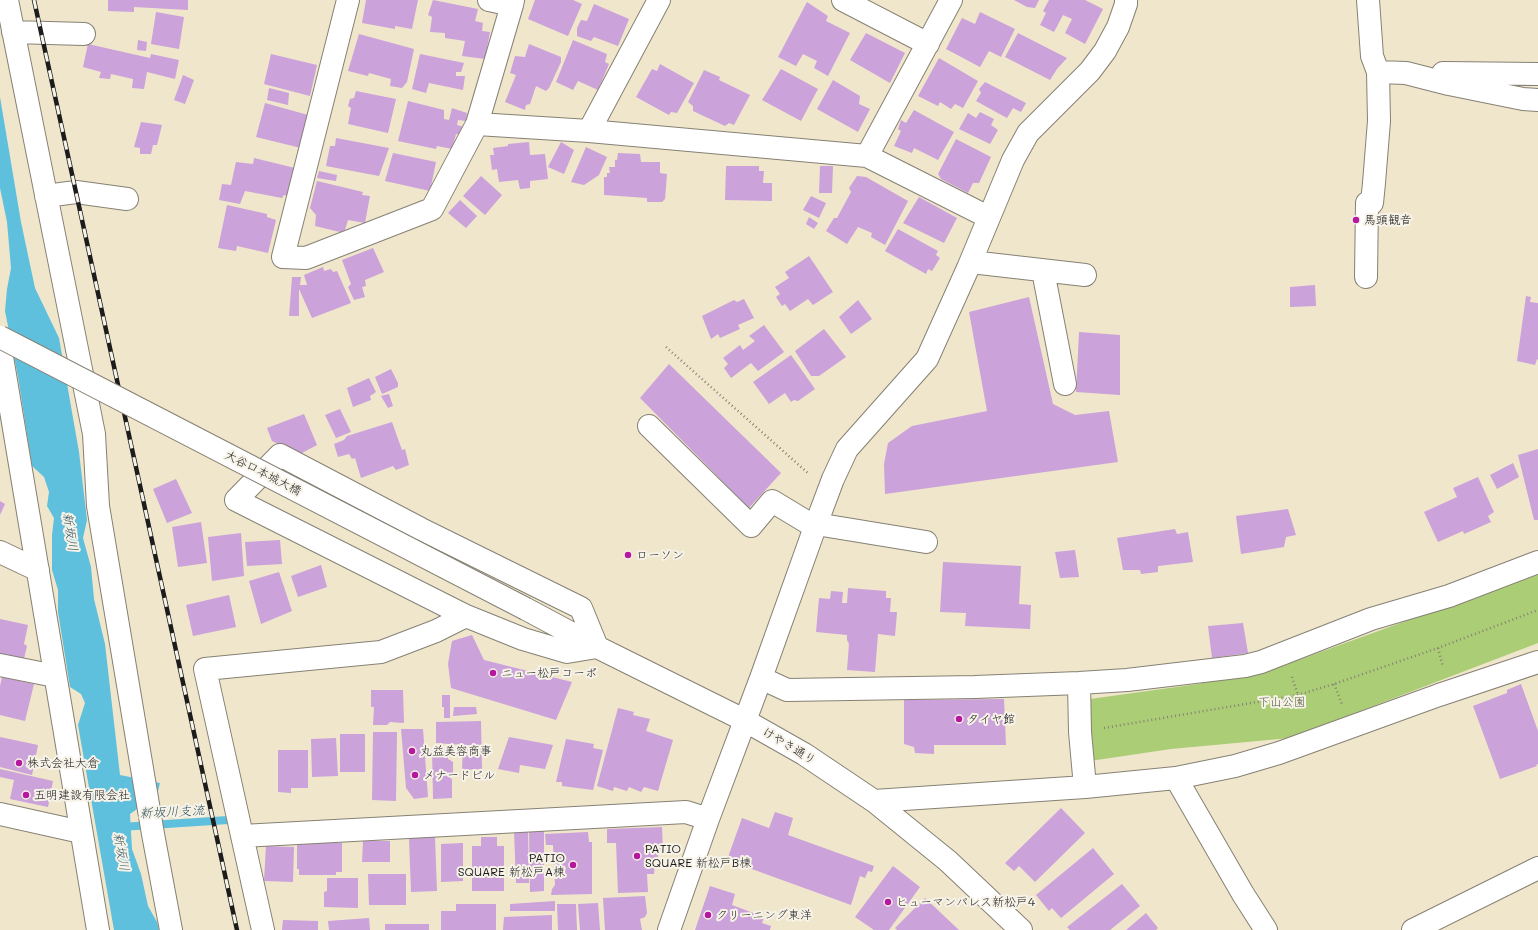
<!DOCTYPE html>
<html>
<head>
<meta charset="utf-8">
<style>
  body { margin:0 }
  canvas { display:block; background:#efe6cc }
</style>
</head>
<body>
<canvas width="1538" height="930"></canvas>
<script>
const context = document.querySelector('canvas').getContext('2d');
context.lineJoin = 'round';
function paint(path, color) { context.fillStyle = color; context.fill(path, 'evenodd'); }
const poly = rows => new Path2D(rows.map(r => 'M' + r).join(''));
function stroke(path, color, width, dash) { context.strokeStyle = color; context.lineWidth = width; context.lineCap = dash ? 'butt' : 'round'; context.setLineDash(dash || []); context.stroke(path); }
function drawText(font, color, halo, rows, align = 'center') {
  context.font = font + ' Mali,"Klee One",sans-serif'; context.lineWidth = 4; context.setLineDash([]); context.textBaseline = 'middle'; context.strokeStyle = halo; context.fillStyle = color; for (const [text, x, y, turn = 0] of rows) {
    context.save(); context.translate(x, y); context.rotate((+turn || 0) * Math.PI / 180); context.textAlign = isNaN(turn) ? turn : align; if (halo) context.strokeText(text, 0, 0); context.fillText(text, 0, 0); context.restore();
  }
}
paint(poly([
  [1538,573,1538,643,1290,738,1171,749,1090,761,1090,699,1198,684,1282,666]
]), '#abcd76');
paint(poly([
  [0,97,21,222,35,288,59,338,79,452,87,520,83,538,91,567,94,599,105,644,120,775,160,783,157,795,130,814,132,849,141,874,148,906,157,922,159,930,114,930,78,725,85,703,81,694,70,687,58,612,58,590,52,570,52,535,54,518,47,506,49,492,44,477,32,466,18,377,5,311,7,289,11,268,7,222,0,188]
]), '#5fc0dd');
stroke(poly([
  [121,827,228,820]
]), '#5fc0dd', 8);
paint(poly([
  [108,0,188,0,188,10,134,7,134,12,108,11],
  [366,0,418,0,412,29,395,26,395,29,362,23],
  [433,0,478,9,475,21,483,23,482,31,490,32,485,59,462,56,465,41,445,38,445,33,430,32,432,17,428,15],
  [535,0,573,0,582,4,568,36,528,19],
  [1014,0,1039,0,1035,8,1027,7],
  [1049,0,1085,0,1103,9,1085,44,1065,33,1072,19,1063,15,1054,32,1040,25,1046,13,1043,11],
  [807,2,828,16,826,21,850,33,828,76,814,68,817,61,803,54,796,66,778,57],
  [594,4,629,19,618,46,594,37,591,41,577,36,577,28,581,20,587,21],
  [156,12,184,17,179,49,151,44],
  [980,12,1015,29,1001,57,989,51,980,67,946,49,962,18,975,24],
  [866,33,905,53,890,83,850,60],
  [1018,33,1067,58,1057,69,1050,80,1005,57],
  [359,34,414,49,407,82,402,88,390,86,391,79,369,73,368,76,348,71],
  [138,40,147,42,146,51,137,50],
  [573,40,607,54,605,62,609,64,598,90,578,81,573,90,556,82],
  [88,44,150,58,151,54,179,60,175,79,147,72,144,89,132,88,133,79,111,74,110,79,99,78,101,72,83,67],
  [529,44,561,57,561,62,549,88,546,91,536,86,530,104,526,105,525,110,505,102,516,75,510,73,515,56,525,57],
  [271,54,317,65,310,96,264,84],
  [420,54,464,63,461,72,456,72,456,76,465,76,463,90,429,83,426,93,412,89],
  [939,58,978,81,963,108,955,104,951,109,940,102,938,106,918,96],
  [660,64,694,83,677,113,671,112,669,115,636,97,652,69,657,71],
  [781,69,818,89,801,121,762,100],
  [704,70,720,77,719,80,750,95,734,125,729,123,725,126,693,111,693,106,688,102],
  [183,75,194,80,185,104,174,100],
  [833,80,860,96,859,104,870,109,858,132,817,109],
  [985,82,1026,103,1021,112,1013,108,1007,118,976,101,981,93,979,89],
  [269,88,289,93,288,105,267,100],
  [356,91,396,99,388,133,348,124,351,108,348,106,350,99,354,98],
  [408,101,444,110,444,119,449,120,452,108,467,113,466,121,458,120,457,125,464,127,462,135,456,134,452,149,437,146,436,149,398,141],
  [265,103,308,115,303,132,305,133,301,148,256,137],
  [914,110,954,132,938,160,914,148,912,153,894,146,901,131,898,129,901,120,906,123],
  [980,112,994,119,991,125,998,130,990,144,959,129,968,113,976,118],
  [141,122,162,125,157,145,153,145,151,154,140,154,140,148,134,147],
  [336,138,389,148,379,176,326,166,330,146,335,146],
  [956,139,991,157,979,183,973,183,968,193,941,179,938,174],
  [529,142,530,155,545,154,548,179,530,181,530,188,520,189,518,180,499,182,497,169,492,170,490,155,494,155,493,148,508,146,508,144],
  [561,142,574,150,564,174,548,167],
  [586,147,607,157,599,175,584,185,571,182],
  [393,153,436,162,430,191,385,181],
  [618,153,640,154,641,162,660,162,660,173,667,174,665,199,662,202,647,202,647,198,604,195,604,177,607,177,607,173,610,173,609,167,615,167,615,160,617,160],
  [254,158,295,168,288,196,284,195,282,198,245,191,240,204,219,200,222,184,231,185,236,162,253,164],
  [726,166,759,166,759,171,764,171,763,183,772,183,772,201,725,200],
  [820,166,833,166,832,193,819,193],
  [319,171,337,175,336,181,317,178],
  [481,176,502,195,485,215,463,196],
  [857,176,866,177,908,201,885,245,871,237,872,233,858,227,847,244,826,231,834,218,837,218,851,192,849,188],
  [317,181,363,192,362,195,370,196,365,223,348,220,344,233,315,226,316,215,310,208],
  [811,196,826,203,819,218,803,210],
  [919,197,957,218,944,243,903,223],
  [460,200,477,216,466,228,448,213],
  [227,205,267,214,267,217,276,220,268,253,237,246,236,251,218,248],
  [809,217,818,223,814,229,806,224],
  [898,229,938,251,936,255,940,258,932,271,928,269,926,274,885,251],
  [373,248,384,272,365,280,366,286,362,287,365,297,354,300,348,287,351,284,342,260],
  [809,256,833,292,813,305,808,299,790,311,785,304,782,306,776,297,780,294,775,287,789,278,785,272],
  [323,267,324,271,331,269,333,272,337,271,351,303,312,318,299,289,299,316,289,316,292,277,301,277,300,285,307,285,304,275],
  [1315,285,1316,306,1290,307,1290,287],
  [1526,296,1531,297,1530,302,1538,303,1538,360,1537,359,1535,365,1517,361],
  [1029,297,1053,404,1075,415,1109,411,1118,462,885,494,884,464,888,443,912,426,987,411,969,312],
  [744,299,754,318,738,325,740,329,720,338,718,334,711,339,702,316,734,300,737,302],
  [858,300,872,319,851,334,839,317],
  [764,325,784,352,758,371,751,363,731,378,724,368,728,364,723,358,740,345,743,350,755,341,749,336],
  [824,329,846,357,819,376,811,376,795,351],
  [1079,332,1120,335,1120,395,1076,392],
  [791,355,815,389,798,401,794,400,791,402,785,393,769,404,753,382],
  [669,364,781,473,749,508,640,398],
  [391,369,398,383,398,387,382,394,375,377],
  [369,378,376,392,370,396,371,400,353,407,347,388],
  [389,394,393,406,388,408,381,396],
  [340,409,351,432,336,438,325,415],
  [304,414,317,445,300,454,272,441,267,428],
  [392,422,402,450,405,449,409,465,396,470,393,466,361,478,355,458,352,459,349,454,338,457,334,444,344,440,347,436],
  [1538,449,1538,520,1534,520,1518,455],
  [1513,463,1519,477,1497,489,1490,475],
  [1478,477,1494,512,1488,516,1491,522,1464,534,1463,531,1438,542,1424,512,1457,497,1453,488],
  [176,479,192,513,167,523,153,489],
  [0,501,5,504,0,515],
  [1288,509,1296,535,1286,537,1284,547,1241,554,1236,516],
  [201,522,207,563,178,567,172,527],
  [1175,529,1177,534,1188,532,1193,562,1158,566,1158,572,1141,574,1140,570,1123,570,1117,538],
  [241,533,244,576,212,581,208,537],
  [280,540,282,564,247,566,245,542],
  [1075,550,1079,577,1060,578,1055,552],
  [943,562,1021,566,1019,604,1031,605,1030,629,965,626,966,613,940,612],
  [321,565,327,587,298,597,291,576],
  [279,572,292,611,261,624,249,581],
  [848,588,886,591,886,598,891,598,890,612,897,612,895,636,878,634,875,672,847,670,849,644,847,640,847,635,816,632,819,598,830,599,831,591,843,592,842,603,847,603],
  [229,595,236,627,193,636,186,605],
  [0,619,28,625,24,644,27,646,24,659,0,654],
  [1243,623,1248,653,1212,658,1208,626],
  [472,635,484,660,572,682,556,720,451,688,448,664,452,641],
  [2,677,34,684,25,721,0,715,0,686],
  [1521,684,1538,731,1538,764,1536,765,1537,766,1500,779,1473,706,1507,693,1507,690],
  [371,690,403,690,404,723,390,722,387,725,373,725,374,707,371,707],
  [442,695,450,695,450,718,444,718,444,707,442,707],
  [1004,699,1006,745,934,745,934,754,915,753,914,747,904,744,904,700],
  [454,707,476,707,477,714,453,716],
  [618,708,634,712,633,715,650,719,646,731,673,740,658,791,644,787,641,792,629,787,627,791,614,787,613,791,597,786],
  [481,721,482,769,462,770,463,745,436,743,436,722],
  [401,729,423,729,428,797,414,799,406,788],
  [373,732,397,732,396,801,372,800],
  [340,734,365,734,365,772,340,772],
  [0,737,38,745,32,775,0,767],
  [509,737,553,745,545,769,520,765,519,773,498,769],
  [336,738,338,776,312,777,311,739],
  [566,739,594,744,593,748,603,750,593,790,562,786,562,782,556,782],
  [432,748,448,749,448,759,453,762,453,773,449,777,452,779,452,798,433,799],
  [278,750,308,750,308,788,291,788,291,793,278,792],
  [0,769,53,781,48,807,10,799,14,780,0,777],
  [1061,808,1085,833,1035,882,1019,866,1014,871,1005,863],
  [775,812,793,818,788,835,874,866,872,872,868,871,865,878,860,876,851,905,727,860,742,818,769,828],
  [662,827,663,850,658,850,658,861,655,861,654,874,647,874,648,892,618,893,616,843,607,843,607,829],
  [529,829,544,830,544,891,530,892],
  [514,831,528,831,529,883,516,883],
  [588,832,589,842,592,842,592,894,551,895,552,889,555,885,553,845,546,845,545,834],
  [435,837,437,891,411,892,409,838],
  [481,837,497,837,497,846,504,846,504,891,472,891,472,846,481,846],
  [363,841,390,841,390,862,362,862],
  [297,843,342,843,342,872,336,872,336,875,299,875,299,869,297,869],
  [463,843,463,881,441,882,441,844],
  [266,846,294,847,293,882,264,881],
  [1093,848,1114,874,1061,918,1052,908,1049,911,1036,895],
  [893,866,920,887,889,930,874,930,855,917],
  [368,874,406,874,406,905,369,905],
  [327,878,358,878,358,908,324,907,324,892,327,891],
  [1122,884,1140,906,1110,930,1070,930,1067,927],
  [710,886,735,894,732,905,764,917,762,923,771,926,770,930,695,930],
  [645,896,647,913,645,917,640,919,642,930,605,930,603,898],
  [925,898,959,930,897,930,895,928],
  [555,901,555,911,510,911,510,904],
  [598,903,600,930,580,930,578,904],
  [456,904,496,904,496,930,441,930,441,911,456,911],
  [557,904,576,904,577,930,558,930],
  [1146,913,1158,928,1156,930,1126,930],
  [552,915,552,930,503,930,504,917],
  [369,918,370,930,329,930,328,921],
  [283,920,318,921,318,930,282,930],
  [385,924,429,924,429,930,385,930]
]), '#cba2da');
const minor = poly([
  [7,0,94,434,98,506,153,834,171,930],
  [348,0,283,257,306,258,432,209,477,124],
  [489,0,512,5,513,0],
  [843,0,928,44],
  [1368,0,1372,56,1378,72,1406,73,1449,84,1523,99,1538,100],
  [512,5,477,124,589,131,659,0],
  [13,32,84,34],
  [1443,73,1538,74],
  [589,131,867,156,951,0],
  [867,156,988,217],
  [46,196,76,192,127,199],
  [971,262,1085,275],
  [1043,271,1065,384],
  [1366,277,1367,203,1372,203,1374,183,1379,121,1378,72],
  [0,345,98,930],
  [649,426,751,526,772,501,815,527],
  [280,455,421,529,581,608,597,647,567,652,523,639,466,616,236,500,280,455],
  [816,524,926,542],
  [0,552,38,570],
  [526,609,597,647,744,720,804,754,874,801,948,861,1021,930],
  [0,665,55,676],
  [761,678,787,690,975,687,1079,683,1127,680,1245,666,1261,662,1371,619,1449,596,1538,562],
  [1079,683,1080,732,1085,787],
  [1176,778,1243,894,1266,930],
  [874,801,1085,787,1176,778,1235,766,1279,753,1439,695,1538,662],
  [0,814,81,832],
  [242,836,686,812,708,819],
  [263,930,205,669,381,652,436,631,466,616],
  [669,930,708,819,761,678,815,527,833,479,847,449,927,359,968,268,1013,160,1028,133,1090,71,1105,51,1118,27,1126,4,1126,0],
  [1413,930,1538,868]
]);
stroke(minor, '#868174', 24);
stroke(poly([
  [666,347,809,474],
  [1438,648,1443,667],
  [1292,677,1298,695],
  [1334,684,1342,704],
  [1104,728,1298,695,1334,684,1438,648,1538,610]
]), '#868174', 2.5, [1, 3]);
stroke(minor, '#fff', 22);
const rail = poly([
  [34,0,237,930]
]);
stroke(rail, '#1c1c1c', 4.5);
stroke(rail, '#f7f3e8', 3, [9]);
const minorBridge = poly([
  [0,337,526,609]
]);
stroke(minorBridge, '#868174', 24, []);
stroke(minorBridge, '#fff', 22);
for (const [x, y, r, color] of [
  [1356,220,4,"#b5179e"],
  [628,555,4,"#b5179e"],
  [493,673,4,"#b5179e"],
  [959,719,4,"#b5179e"],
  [412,751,4,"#b5179e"],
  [19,763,4,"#b5179e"],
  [415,775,4,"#b5179e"],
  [26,795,4,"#b5179e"],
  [637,856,4,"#b5179e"],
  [573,865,4,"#b5179e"],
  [888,902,4,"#b5179e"],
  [708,915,4,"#b5179e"]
]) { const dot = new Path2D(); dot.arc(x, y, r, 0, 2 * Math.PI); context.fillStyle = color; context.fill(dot); stroke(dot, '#f7f3e8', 1.5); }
drawText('12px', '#1c1c1c', '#f7f3e8', [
  ["馬頭観音",1364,220],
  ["ローソン",636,555],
  ["ニュー松戸コーポ",501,673],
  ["タイヤ館",967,719],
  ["丸益美容商事",420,751],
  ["株式会社大倉",27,763],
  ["メナードビル",423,775],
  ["五明建設有限会社",34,795],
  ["PATIO",645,849],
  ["SQUARE 新松戸B棟",645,863],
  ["PATIO",565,858,"right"],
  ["SQUARE 新松戸A棟",565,872,"right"],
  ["ヒューマンパレス新松戸4",896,902],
  ["クリーニング東洋",716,915]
], 'left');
drawText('12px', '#1c1c1c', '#f7f3e8', [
  ["大谷口本城大橋",263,473,27],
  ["けやき通り",789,746,31]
]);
drawText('12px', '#4e5a3c', '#f7f3e8', [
  ["下山公園",1282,702]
]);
drawText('italic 13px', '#335560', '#f7f3e8', [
  ["新坂川",70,532,81],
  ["新坂川支流",172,812,-3],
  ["新坂川",121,852,80]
]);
</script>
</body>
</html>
